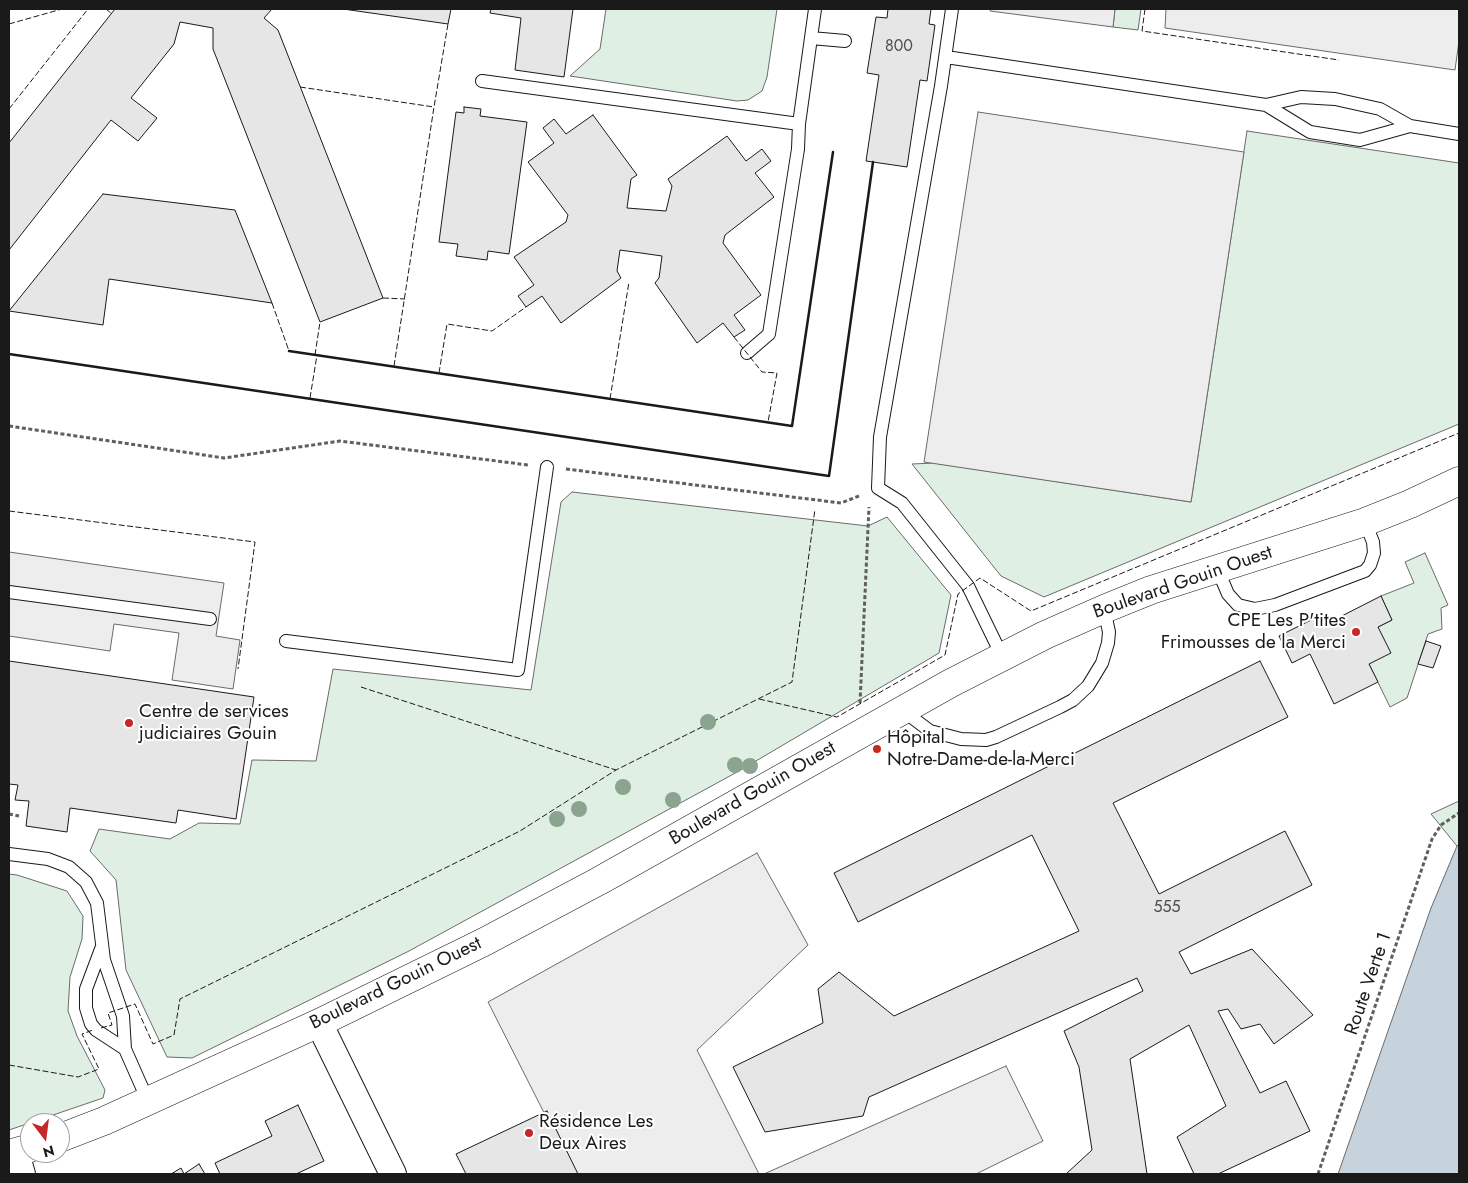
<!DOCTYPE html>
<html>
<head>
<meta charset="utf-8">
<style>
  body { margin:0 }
  #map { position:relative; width:1468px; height:1183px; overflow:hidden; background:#fff; font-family:Jost,sans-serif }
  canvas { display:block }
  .frame { position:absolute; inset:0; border:10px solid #1a1a1a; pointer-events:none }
  .north { position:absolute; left:20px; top:1113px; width:50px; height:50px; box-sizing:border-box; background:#fff; border:1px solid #a3a3a3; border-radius:50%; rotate:165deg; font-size:14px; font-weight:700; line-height:20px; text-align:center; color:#1a1a1a }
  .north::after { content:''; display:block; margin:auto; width:18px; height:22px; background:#c62828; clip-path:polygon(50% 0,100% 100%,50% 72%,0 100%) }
</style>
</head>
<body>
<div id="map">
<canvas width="1468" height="1183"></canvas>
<div class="frame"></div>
<div class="north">N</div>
</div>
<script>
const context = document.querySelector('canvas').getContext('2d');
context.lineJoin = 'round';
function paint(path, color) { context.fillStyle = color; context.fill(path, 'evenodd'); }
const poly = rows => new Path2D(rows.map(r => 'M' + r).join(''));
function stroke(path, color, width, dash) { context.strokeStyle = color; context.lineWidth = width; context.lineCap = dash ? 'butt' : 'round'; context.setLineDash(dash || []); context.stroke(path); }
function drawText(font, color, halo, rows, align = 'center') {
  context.font = font + ' Jost,sans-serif'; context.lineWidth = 4; context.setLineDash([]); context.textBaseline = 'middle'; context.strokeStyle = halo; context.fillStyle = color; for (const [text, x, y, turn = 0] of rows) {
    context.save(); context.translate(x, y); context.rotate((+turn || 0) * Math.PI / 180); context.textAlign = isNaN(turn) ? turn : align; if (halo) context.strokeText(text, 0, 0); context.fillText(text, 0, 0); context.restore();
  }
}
const green = poly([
  [606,9,777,9,767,77,762,91,748,100,737,101,570,76,600,49,606,9],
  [1115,9,1141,9,1138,30,1113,27,1115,9],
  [1247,131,1459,163,1459,424,1044,597,1001,576,912,464,934,463,1191,502,1247,131],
  [572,492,868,526,887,517,951,595,939,653,739,771,409,951,192,1058,167,1057,126,970,116,880,90,851,99,829,170,839,199,823,240,824,252,760,316,761,333,669,531,690,561,502,572,492],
  [1425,553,1448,605,1441,608,1442,629,1428,634,1407,698,1390,707,1369,664,1378,627,1392,620,1381,596,1414,583,1405,562,1425,553],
  [1459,801,1459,844,1457,846,1431,814,1459,801],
  [9,874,17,875,67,891,83,916,82,939,70,977,68,1011,77,1036,105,1090,103,1098,9,1130,9,874]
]);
paint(green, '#e0efe3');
stroke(green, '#6a6a6a', 1);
const parking = poly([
  [991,9,1115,9,1113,27,990,11,991,9],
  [1166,9,1459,9,1459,41,1455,70,1165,28,1166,9],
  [978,112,1244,152,1191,502,924,462,978,112],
  [9,552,224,583,216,636,240,640,233,689,172,680,179,633,114,624,110,651,9,636,9,552],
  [757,853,808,945,697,1050,759,1174,575,1174,488,1002,757,853],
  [1006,1066,1043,1141,976,1174,764,1174,1006,1066]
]);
paint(parking, '#ededed');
stroke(parking, '#6a6a6a', 1);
const water = poly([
  [1459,844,1459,1174,1338,1174,1431,908,1457,846,1459,844]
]);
paint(water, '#c6d2dc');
stroke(water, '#6a6a6a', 1);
const building = poly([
  [115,9,272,9,264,18,278,30,383,298,320,322,213,49,213,28,180,22,174,44,131,98,157,118,138,141,111,120,9,250,9,143,115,9],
  [343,9,451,9,448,24,343,9],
  [491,9,573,9,564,77,515,70,521,18,490,13,491,9],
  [888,9,931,9,929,24,935,25,927,81,920,80,907,167,866,161,879,75,867,73,876,17,887,18,888,9],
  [464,107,481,109,480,116,527,122,509,254,488,251,487,260,456,256,458,244,439,242,456,112,464,113,464,107],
  [593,115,637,175,631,179,627,208,666,211,672,186,668,179,727,136,746,161,762,149,771,161,755,173,774,197,725,235,723,243,761,295,734,315,745,330,734,337,723,323,697,343,655,283,659,278,662,256,620,250,617,271,621,278,561,323,542,296,526,307,518,296,534,285,514,257,566,222,568,215,528,162,554,143,543,128,554,119,566,134,593,115],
  [103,194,235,210,272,303,109,279,103,325,9,311,103,194],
  [1381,596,1392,620,1378,627,1391,653,1369,664,1378,682,1334,704,1310,654,1292,663,1279,636,1323,614,1328,623,1381,596],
  [1426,641,1441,646,1433,668,1418,664,1426,641],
  [9,661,254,697,236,819,178,810,176,823,70,808,67,832,26,826,29,801,15,800,18,785,9,784,9,661],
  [1260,661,1288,717,1113,803,1159,894,1285,831,1312,885,1179,952,1191,974,1252,949,1313,1015,1274,1044,1260,1024,1241,1029,1228,1009,1218,1011,1260,1093,1286,1081,1310,1131,1218,1174,1194,1174,1177,1137,1226,1106,1189,1025,1130,1059,1147,1174,1066,1174,1092,1150,1079,1067,1064,1031,1143,991,1137,978,869,1097,863,1116,765,1132,733,1067,823,1023,818,989,839,972,894,1016,1079,931,1032,835,858,922,834,873,1260,661],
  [298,1105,324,1161,296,1174,220,1174,215,1163,272,1136,265,1121,298,1105],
  [547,1111,578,1174,466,1174,456,1154,547,1111],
  [199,1164,205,1174,171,1174,181,1168,184,1174,199,1164]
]);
paint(building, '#e6e6e6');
stroke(building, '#1a1a1a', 1);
const service = poly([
  [952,9,941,86,880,437,878,488,902,503,968,586,1002,656],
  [811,38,845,41],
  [946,57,1266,105,1301,97,1335,99,1380,109,1410,126,1459,134],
  [482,81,799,124],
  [1266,105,1310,132,1360,140,1410,126],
  [747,353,769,334,798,149,799,124,815,9],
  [1217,568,1228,594,1238,605,1255,609,1275,605,1365,571,1370,565,1374,553,1373,542,1365,522],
  [9,592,210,619],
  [286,641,518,670,547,467],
  [905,708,914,719,930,731,961,739,986,740,996,737,1060,707,1073,700,1088,686,1102,663,1108,643,1109,632,1104,609],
  [9,854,48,859,69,867,86,882,97,903,104,960,123,1016,125,1049,148,1101],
  [101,949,86,989,86,1008,91,1024,96,1030,125,1049]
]);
const minor = poly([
  [319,1023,393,1174],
  [16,1153,22,1174]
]);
const tertiary = poly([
  [60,1138,104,1121,319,1023,484,942,599,881,951,683,1045,635,1104,609,1151,590,1365,522,1410,504,1459,481],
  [9,1154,30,1148]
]);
stroke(service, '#1a1a1a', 14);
stroke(minor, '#1a1a1a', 28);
stroke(tertiary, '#1a1a1a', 29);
stroke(poly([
  [9,426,224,458,340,441,528,465],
  [566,469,841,503,859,496],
  [860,703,869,507],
  [9,814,19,816],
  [1318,1174,1432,839,1441,825,1459,813]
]), '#5f5f5f', 3, [4, 2.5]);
stroke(service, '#fff', 12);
stroke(minor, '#fff', 26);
stroke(tertiary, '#fff', 28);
stroke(poly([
  [106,9,112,14],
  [1145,9,1142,31,1339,60],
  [9,24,62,9],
  [300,87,434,107],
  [9,109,88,9],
  [383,298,405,299],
  [272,303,289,351],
  [734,337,762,372,777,373,768,422],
  [315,355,320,322],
  [394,366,434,107,448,24],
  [439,373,447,324,492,331,526,307],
  [310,398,317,355],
  [610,399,629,282],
  [9,511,255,542,238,669],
  [361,687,616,770],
  [759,699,837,717,945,655,958,594,980,578,1031,611,1459,433],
  [101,1028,112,1025,108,1013,135,1004,153,1044,174,1035,180,999,520,831,616,770,792,682,815,509],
  [9,1065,78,1077,99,1069,82,1034,93,1030]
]), '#1a1a1a', 1, [6, 2.5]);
stroke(poly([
  [289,351,792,426,833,152],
  [9,354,829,476,873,162]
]), '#1a1a1a', 2.5);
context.fillStyle = '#8aa48f';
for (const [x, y] of [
  [708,722],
  [735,765],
  [750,766],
  [623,787],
  [673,800],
  [579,809],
  [557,819]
]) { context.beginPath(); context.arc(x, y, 8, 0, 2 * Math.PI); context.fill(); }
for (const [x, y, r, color] of [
  [1356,632,5,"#c62828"],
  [129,723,5,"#c62828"],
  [877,749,5,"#c62828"],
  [529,1133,5,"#c62828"]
]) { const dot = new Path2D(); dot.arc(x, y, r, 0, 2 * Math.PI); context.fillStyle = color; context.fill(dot); stroke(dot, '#fff', 2); }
drawText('16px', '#4d4d4d', null, [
  ["800",899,47],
  ["555",1167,908]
]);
drawText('19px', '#1a1a1a', '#fff', [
  ["Boulevard Gouin Ouest",1183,583,-19],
  ["Boulevard Gouin Ouest",753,794,-30],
  ["Boulevard Gouin Ouest",396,984,-26],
  ["Route Verte 1",1369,984,-71]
]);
drawText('19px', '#1a1a1a', '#fff', [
  ["CPE Les P'tites",1346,621,"right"],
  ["Frimousses de la Merci",1346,643,"right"],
  ["Centre de services",139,712],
  ["judiciaires Gouin",139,734],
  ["Hôpital",887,738],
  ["Notre-Dame-de-la-Merci",887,760],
  ["Résidence Les",539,1122],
  ["Deux Aires",539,1144]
], 'left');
</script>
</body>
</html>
